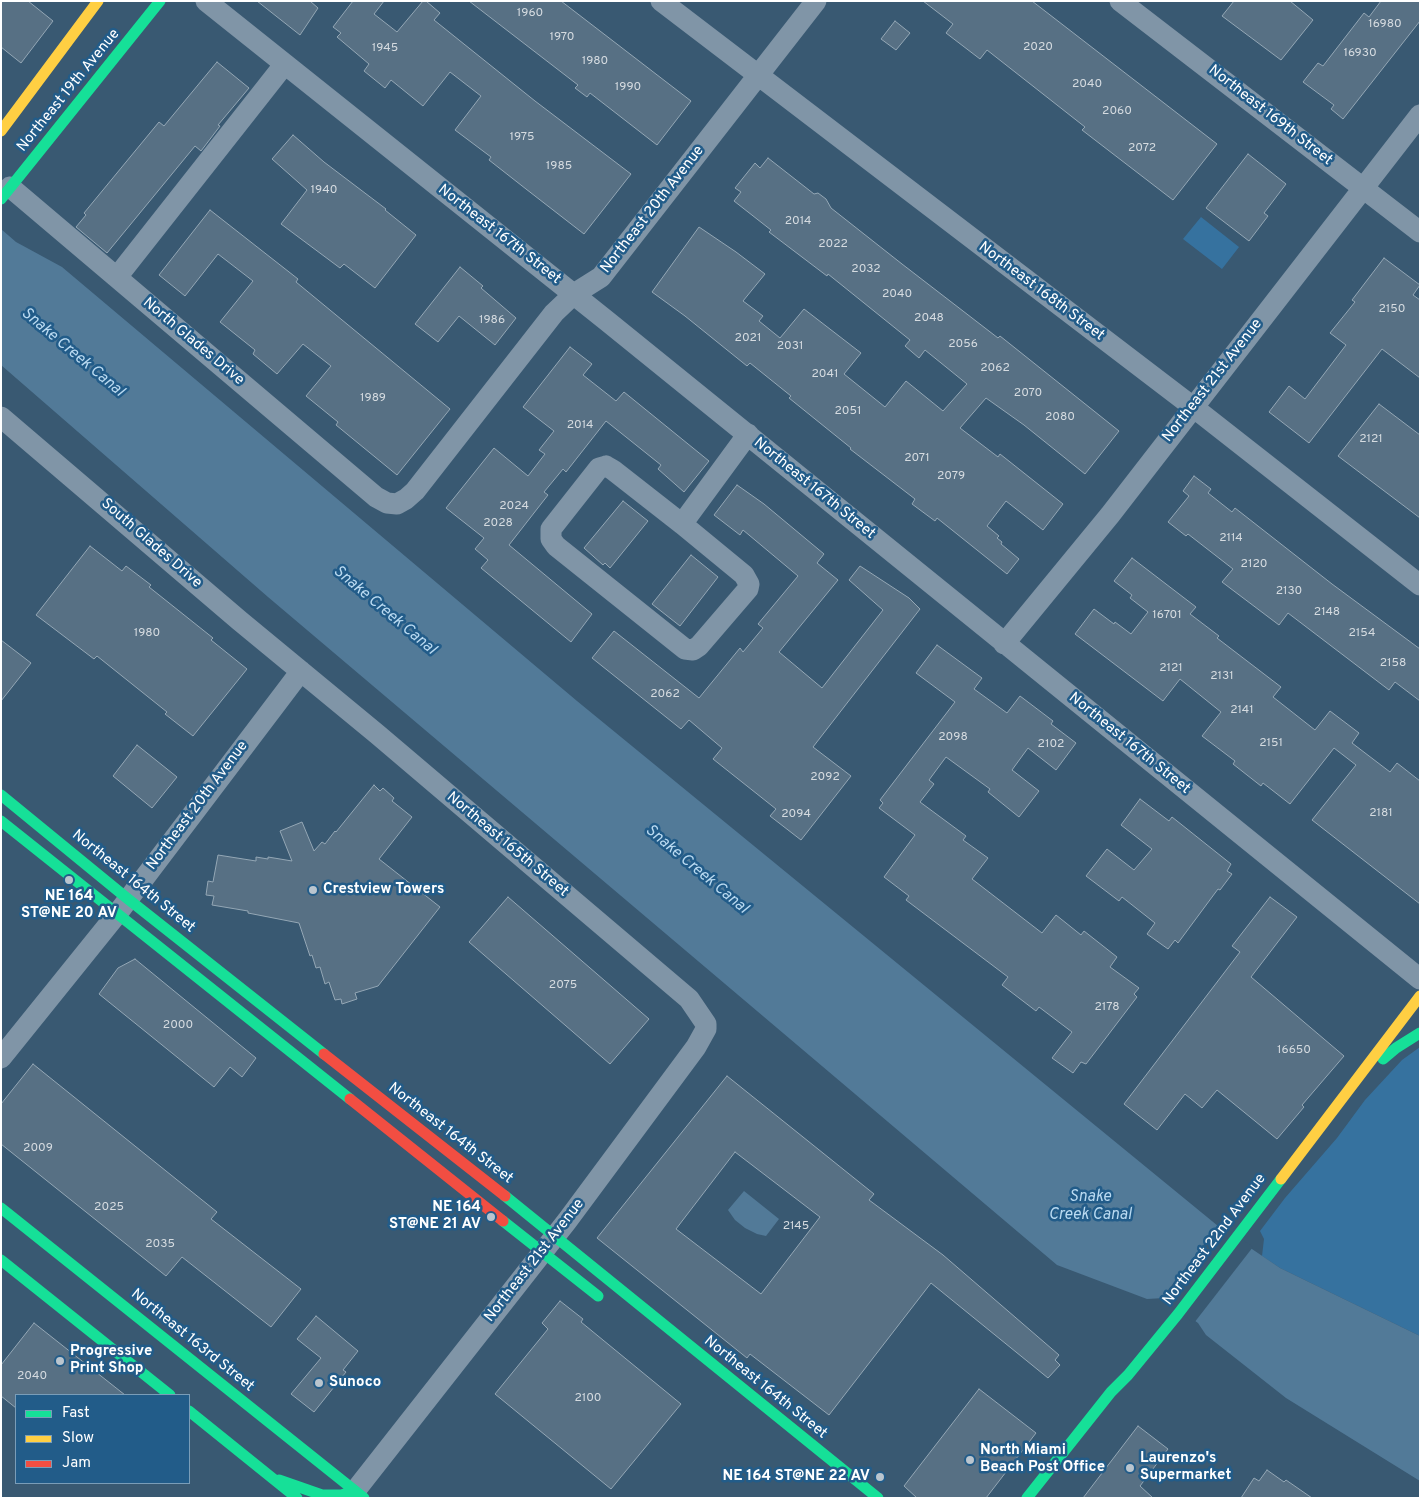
<!DOCTYPE html>
<html>
<head>
<meta charset="utf-8">
<style>
  body { margin:0 }
  #map { position:relative; width:1421px; height:1499px; overflow:hidden; background:#395972; font-family:Overpass,sans-serif }
  canvas { display:block }
  .frame { position:absolute; inset:0; border:2px solid #fff; pointer-events:none }
  .legend { position:absolute; left:15px; top:1394px; width:175px; height:90px; box-sizing:border-box; background:#225c89; border:1px solid #7a9db8; margin:0; padding:6px 9px; list-style:none; font-size:15px; color:#fff }
  .legend li { display:flex; align-items:center; gap:10px; height:25px }
  .legend b { width:25px; border:1px solid #7a9db8 }
</style>
</head>
<body>
<div id="map">
<canvas width="1421" height="1499"></canvas>
<div class="frame"></div>
<ul class="legend">
<li><b style="height:6px;background:#16e098"></b>Fast</li>
<li><b style="height:6px;background:#ffcf43"></b>Slow</li>
<li><b style="height:6px;background:#f24e42"></b>Jam</li>
</ul>
</div>
<script>
const context = document.querySelector('canvas').getContext('2d');
context.lineJoin = 'round';
function paint(path, color) { context.fillStyle = color; context.fill(path, 'evenodd'); }
const poly = rows => new Path2D(rows.map(r => 'M' + r).join(''));
function stroke(path, color, width, dash) { context.strokeStyle = color; context.lineWidth = width; context.lineCap = dash ? 'butt' : 'round'; context.setLineDash(dash || []); context.stroke(path); }
function drawText(font, color, halo, rows, align = 'center') {
  context.font = font + ' Overpass,sans-serif'; context.lineWidth = 5; context.setLineDash([]); context.textBaseline = 'middle'; context.strokeStyle = halo; context.fillStyle = color; for (const [text, x, y, turn = 0] of rows) {
    context.save(); context.translate(x, y); context.rotate((+turn || 0) * Math.PI / 180); context.textAlign = isNaN(turn) ? turn : align; if (halo) context.strokeText(text, 0, 0); context.fillText(text, 0, 0); context.restore();
  }
}
paint(poly([
  [1201,217,1239,247,1222,269,1183,239],
  [1420,1047,1420,1336,1280,1268,1262,1256,1264,1239,1260,1231,1285,1198,1337,1138,1365,1100,1402,1060]
]), '#36729f');
paint(poly([
  [1,229,16,242,62,267,577,701,1218,1226,1280,1268,1420,1336,1420,1481,1286,1398,1206,1335,1198,1323,1164,1298,1147,1299,1057,1265,268,597,1,365],
  [744,1191,779,1219,766,1236,757,1234,745,1228,735,1220,728,1210]
]), '#527a98');
paint(poly([
  [1220,1224,1253,1247,1194,1323,1161,1299]
]), '#395972');
const building = poly([
  [1,1,28,1,53,21,21,63,1,47,1,1],
  [257,1,310,1,318,8,300,35,257,1],
  [353,1,384,1,374,14,397,32,423,1,426,1,440,13,434,20,535,101,631,174,584,234,526,189,489,160,491,157,455,130,481,96,450,72,423,106,391,80,385,88,364,71,369,64,337,37,341,33,333,27,353,1],
  [469,1,561,1,691,101,657,145,590,93,587,97,575,88,578,85,469,1],
  [923,1,1032,1,1217,144,1173,200,1082,130,1085,127,987,50,980,59,946,33,953,24,923,1],
  [1234,1,1290,1,1313,20,1281,60,1222,16,1234,1],
  [1381,1,1420,1,1420,21,1343,119,1331,109,1334,105,1303,82,1318,63,1323,66,1364,13,1369,17,1381,1],
  [895,21,910,33,896,50,881,39,895,21],
  [217,62,249,88,218,125,220,126,201,151,195,146,107,253,76,227,86,215,84,213,159,122,164,126,217,62],
  [293,135,324,162,386,209,385,210,416,235,375,288,344,264,340,268,281,224,307,190,272,159,293,135],
  [1248,154,1286,184,1264,213,1268,216,1249,241,1206,208,1248,154],
  [768,158,814,194,818,193,826,199,831,208,902,264,998,338,1000,336,1119,431,1085,474,1024,425,986,398,960,428,998,457,1000,454,1063,504,1043,530,1006,501,987,526,999,536,997,538,1002,542,1001,544,1019,559,1007,574,937,518,935,521,912,504,915,499,850,449,851,448,789,398,791,396,750,363,747,366,685,316,652,292,699,227,736,252,765,274,743,301,763,316,759,321,780,338,804,309,861,353,844,374,885,407,906,381,943,411,967,384,925,350,919,358,905,346,910,340,828,274,827,276,769,232,771,230,734,201,741,192,735,188,755,163,760,168,768,158],
  [210,210,298,279,296,282,450,409,397,475,336,425,338,422,306,396,331,366,303,344,277,374,253,354,255,350,220,322,253,281,218,254,185,296,159,275,210,210],
  [1384,258,1420,285,1413,295,1420,300,1420,378,1382,349,1309,443,1269,412,1289,386,1305,399,1346,345,1330,333,1355,302,1352,300,1384,258],
  [460,267,483,286,481,288,516,318,495,345,459,316,438,342,415,324,460,267],
  [570,347,592,364,583,375,616,401,624,392,709,461,684,492,658,469,661,465,606,421,566,472,563,469,544,492,548,495,509,545,592,614,571,642,481,568,488,560,475,549,484,538,446,508,494,448,528,476,545,454,539,450,554,431,523,407,570,347],
  [1379,404,1420,435,1420,518,1338,456,1379,404],
  [1194,476,1211,489,1208,493,1232,512,1235,508,1332,584,1420,649,1420,701,1395,682,1389,690,1288,613,1279,625,1222,582,1233,569,1188,534,1186,536,1168,522,1189,496,1183,491,1194,476],
  [737,485,764,504,824,554,817,563,838,580,779,652,822,688,883,610,849,580,860,566,909,598,920,609,813,747,851,776,801,840,770,816,776,809,713,759,722,748,689,720,681,729,592,658,614,631,699,698,740,648,743,652,763,628,758,624,798,576,743,530,740,535,714,515,737,485],
  [623,501,648,521,610,568,605,563,603,565,584,548,623,501],
  [90,546,122,571,126,566,151,585,149,587,213,638,211,640,247,669,193,736,165,714,167,712,97,656,94,659,36,615,90,546],
  [691,555,718,577,680,626,652,604,691,555],
  [1132,558,1196,607,1190,614,1219,636,1217,638,1281,687,1273,697,1315,730,1330,711,1359,733,1352,743,1390,772,1397,763,1420,781,1420,904,1312,820,1356,765,1334,748,1290,804,1263,783,1261,786,1233,764,1235,761,1202,736,1221,712,1180,679,1163,701,1075,634,1094,609,1114,624,1115,622,1131,634,1148,612,1130,598,1132,595,1114,581,1132,558],
  [1,640,31,663,1,701,1,640],
  [937,645,982,678,974,689,1007,713,1020,696,1053,721,1051,724,1076,743,1056,770,1028,748,1012,770,1039,791,1019,817,988,792,990,789,946,757,929,780,934,784,920,802,966,836,963,840,988,858,972,879,1042,933,1056,915,1081,935,1084,931,1117,957,1110,967,1139,988,1134,994,1137,997,1099,1047,1086,1064,1081,1062,1073,1073,1052,1058,1072,1032,1039,1007,1036,1011,1002,985,1008,977,906,900,909,896,884,877,915,835,879,808,883,803,880,800,955,702,916,673,937,645],
  [137,745,177,777,152,808,113,776,137,745],
  [374,785,380,791,383,788,394,798,392,801,412,817,379,859,440,907,378,986,355,993,357,999,342,1004,341,999,335,1000,329,982,325,984,320,967,316,968,312,955,310,956,299,923,248,913,248,911,212,905,214,896,206,895,208,881,213,882,218,855,256,861,256,857,268,859,268,857,292,861,280,831,302,822,314,851,322,842,325,844,335,831,336,832,374,785],
  [1140,799,1169,821,1172,817,1231,864,1227,871,1232,874,1220,890,1218,889,1178,943,1175,940,1168,949,1147,934,1155,923,1122,897,1119,901,1086,876,1107,849,1134,870,1152,849,1121,825,1140,799],
  [508,897,649,1019,610,1064,469,942,508,897],
  [1270,897,1297,917,1251,977,1344,1056,1302,1105,1304,1107,1277,1139,1217,1090,1202,1108,1185,1094,1157,1130,1124,1104,1240,952,1232,946,1270,897],
  [135,959,256,1058,242,1077,230,1067,214,1087,99,994,118,968,135,959],
  [33,1064,217,1212,211,1219,301,1289,271,1327,182,1257,166,1276,1,1144,1,1104,33,1064],
  [727,1076,874,1194,869,1200,943,1255,1059,1355,1055,1360,1060,1365,1048,1378,931,1283,829,1415,750,1354,747,1358,597,1238,727,1076],
  [735,1152,820,1217,761,1294,676,1229,735,1152],
  [560,1301,583,1319,581,1322,681,1404,611,1489,495,1394,548,1329,542,1323,560,1301],
  [316,1316,358,1351,343,1370,346,1372,314,1412,291,1394,321,1358,297,1339,316,1316],
  [34,1323,125,1395,16,1395,16,1408,1,1396,1,1365,34,1323],
  [979,1389,1036,1433,986,1498,917,1498,904,1486,979,1389],
  [1138,1426,1168,1449,1140,1486,1153,1498,1083,1498,1138,1426],
  [1267,1470,1284,1482,1286,1480,1312,1498,1241,1498,1254,1478,1259,1481,1267,1470]
]);
paint(building, '#577084');
stroke(building, '#94a7b5', 1);
stroke(poly([
  [206,1,607,321,1420,979],
  [661,1,1193,407,1420,585],
  [1120,1,1420,232],
  [10,187,376,497,387,503,397,504,406,499,415,491,554,313,574,294,601,277,816,1],
  [117,277,284,65],
  [1,417,240,621,377,734,689,999,706,1024,706,1029,696,1047,567,1221,355,1491],
  [606,466,613,470,682,524,744,575,749,584,748,589,699,646,693,650,685,649,556,546,551,539,551,529,599,468,606,466],
  [682,524,748,434],
  [1004,644,1110,515,1420,115],
  [1,1058,117,914,301,671]
]), '#8095a7', 21);
stroke(poly([
  [1,199,160,1],
  [1,795,128,899,324,1054],
  [1,821,350,1099],
  [1383,1059,1396,1048,1420,1033],
  [505,1196,878,1498],
  [1,1208,364,1498],
  [503,1221,598,1296],
  [1,1260,170,1395],
  [189,1411,297,1498],
  [279,1480,322,1495,341,1495,355,1491],
  [1027,1498,1111,1392,1128,1375,1178,1314,1281,1179]
]), '#16e098', 11);
stroke(poly([
  [1,131,98,1],
  [1281,1179,1420,996]
]), '#ffcf43', 11);
stroke(poly([
  [324,1054,505,1196],
  [350,1099,503,1221]
]), '#f24e42', 11);
for (const [x, y, r, color] of [
  [69,880,5,"#bac5ce"],
  [313,890,5,"#bac5ce"],
  [491,1217,5,"#bac5ce"],
  [60,1361,5,"#bac5ce"],
  [319,1383,5,"#bac5ce"],
  [970,1460,5,"#bac5ce"],
  [1130,1468,5,"#bac5ce"],
  [880,1477,5,"#bac5ce"]
]) { const dot = new Path2D(); dot.arc(x, y, r, 0, 2 * Math.PI); context.fillStyle = color; context.fill(dot); stroke(dot, '#225c89', 2); }
drawText('12px', '#d5dbe0', null, [
  ["1960",530,14],
  ["16980",1385,25],
  ["1970",562,38],
  ["2020",1038,48],
  ["1945",385,49],
  ["16930",1360,54],
  ["1980",595,62],
  ["2040",1087,85],
  ["1990",628,88],
  ["2060",1117,112],
  ["1975",522,138],
  ["2072",1142,149],
  ["1985",559,167],
  ["1940",324,191],
  ["2014",798,222],
  ["2022",833,245],
  ["2032",866,270],
  ["2040",897,295],
  ["2150",1392,310],
  ["2048",929,319],
  ["1986",492,321],
  ["2021",748,339],
  ["2056",963,345],
  ["2031",790,347],
  ["2062",995,369],
  ["2041",825,375],
  ["2070",1028,394],
  ["1989",373,399],
  ["2051",848,412],
  ["2080",1060,418],
  ["2014",580,426],
  ["2121",1371,440],
  ["2071",917,459],
  ["2079",951,477],
  ["2024",514,507],
  ["2028",498,524],
  ["2114",1231,539],
  ["2120",1254,565],
  ["2130",1289,592],
  ["2148",1327,613],
  ["16701",1167,616],
  ["1980",147,634],
  ["2154",1362,634],
  ["2158",1393,664],
  ["2121",1171,669],
  ["2131",1222,677],
  ["2062",665,695],
  ["2141",1242,711],
  ["2098",953,738],
  ["2151",1271,744],
  ["2102",1051,745],
  ["2092",825,778],
  ["2181",1381,814],
  ["2094",796,815],
  ["2075",563,986],
  ["2178",1107,1008],
  ["2000",178,1026],
  ["16650",1294,1051],
  ["2009",38,1149],
  ["2025",109,1208],
  ["2145",796,1227],
  ["2035",160,1245],
  ["2040",32,1377],
  ["2100",588,1399]
]);
drawText('15px', '#fff', '#225c89', [
  ["Northeast 19th Avenue",69,91,-51],
  ["Northeast 169th Street",1270,116,38],
  ["Northeast 20th Avenue",653,210,-52],
  ["Northeast 167th Street",499,235,38],
  ["Northeast 168th Street",1041,292,37],
  ["North Glades Drive",193,342,40],
  ["Northeast 21st Avenue",1213,381,-52],
  ["Northeast 167th Street",814,489,39],
  ["South Glades Drive",151,544,41],
  ["Northeast 167th Street",1129,744,39],
  ["Northeast 20th Avenue",198,806,-53],
  ["Northeast 165th Street",507,845,40],
  ["Northeast 164th Street",133,882,39],
  ["Northeast 164th Street",450,1134,38],
  ["Northeast 22nd Avenue",1215,1240,-53],
  ["Northeast 21st Avenue",535,1261,-52],
  ["Northeast 163rd Street",192,1341,39],
  ["Northeast 164th Street",765,1388,39]
]);
drawText('bold 15px', '#fff', '#225c89', [
  ["Crestview Towers",323,890],
  ["NE 164",69,897,"center"],
  ["ST@NE 20 AV",69,914,"center"],
  ["NE 164",481,1208,"right"],
  ["ST@NE 21 AV",481,1225,"right"],
  ["Progressive",70,1352],
  ["Print Shop",70,1369],
  ["Sunoco",329,1383],
  ["North Miami",980,1451],
  ["Beach Post Office",980,1468],
  ["Laurenzo's",1140,1459],
  ["Supermarket",1140,1476],
  ["NE 164 ST@NE 22 AV",870,1477,"right"]
], 'left');
drawText('italic 16px', '#badaf1', '#225c89', [
  ["Snake Creek Canal",72,353,40],
  ["Snake Creek Canal",384,611,40],
  ["Snake Creek Canal",696,870,40],
  ["Snake",1090,1198],
  ["Creek Canal",1090,1216]
]);
</script>
</body>
</html>
